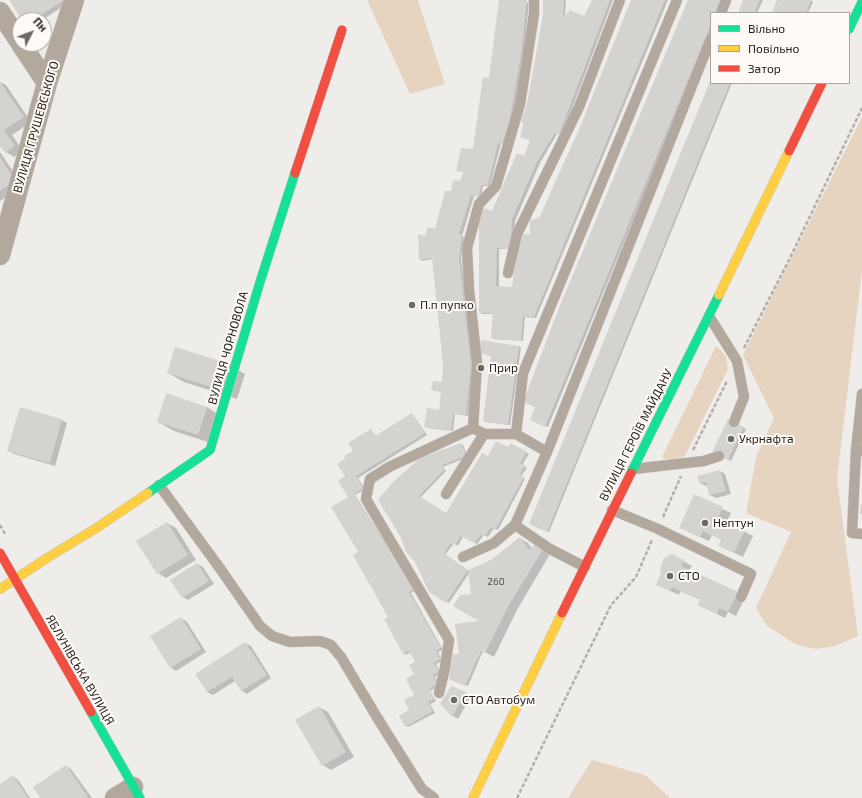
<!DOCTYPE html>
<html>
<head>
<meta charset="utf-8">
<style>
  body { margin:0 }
  #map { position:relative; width:862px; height:798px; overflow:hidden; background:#efedea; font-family:"Exo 2",sans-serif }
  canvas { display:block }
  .legend { position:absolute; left:710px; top:12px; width:140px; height:72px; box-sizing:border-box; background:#fffaf5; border:1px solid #a8a4a0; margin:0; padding:5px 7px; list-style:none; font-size:12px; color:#252321 }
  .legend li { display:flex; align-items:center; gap:8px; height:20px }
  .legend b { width:20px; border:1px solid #a8a4a0 }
  .north { position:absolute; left:12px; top:12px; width:40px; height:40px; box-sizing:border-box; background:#fffaf5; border:1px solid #a8a4a0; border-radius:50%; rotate:48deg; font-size:11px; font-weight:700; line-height:16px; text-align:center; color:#252321 }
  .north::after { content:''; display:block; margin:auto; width:14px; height:18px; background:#6c6a67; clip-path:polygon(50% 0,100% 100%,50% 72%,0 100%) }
</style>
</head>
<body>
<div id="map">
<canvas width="862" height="798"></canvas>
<ul class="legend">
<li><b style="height:5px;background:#16e098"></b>Вільно</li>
<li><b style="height:5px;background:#ffcf43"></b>Повільно</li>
<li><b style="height:5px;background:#f24e42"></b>Затор</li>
</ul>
<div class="north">Пн</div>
</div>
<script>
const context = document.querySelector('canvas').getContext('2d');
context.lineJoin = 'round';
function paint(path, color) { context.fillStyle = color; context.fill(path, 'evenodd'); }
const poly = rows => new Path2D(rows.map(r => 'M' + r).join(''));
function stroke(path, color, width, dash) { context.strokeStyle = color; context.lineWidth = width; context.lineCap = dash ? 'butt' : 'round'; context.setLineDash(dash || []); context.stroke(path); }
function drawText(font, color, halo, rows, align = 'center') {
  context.font = font + ' "Exo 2",sans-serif'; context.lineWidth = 4; context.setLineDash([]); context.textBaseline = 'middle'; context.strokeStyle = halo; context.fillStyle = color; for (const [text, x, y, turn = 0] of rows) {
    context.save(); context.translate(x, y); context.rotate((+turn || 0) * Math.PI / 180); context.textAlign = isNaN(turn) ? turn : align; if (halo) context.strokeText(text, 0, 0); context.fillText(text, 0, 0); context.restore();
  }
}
paint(poly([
  [367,0,418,0,445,84,410,94],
  [862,117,862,270,837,479,858,636,835,646,816,649,797,645,767,626,756,608,791,532,746,513,756,457,774,418,743,355],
  [716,346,720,349,726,357,728,369,685,456,676,459,665,459,662,457],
  [592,760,645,775,670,798,568,798]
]), '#e6d4c1');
paint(poly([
  [10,0,68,0,70,2,42,20,23,20],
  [500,0,519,0,529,3,523,57,511,125,505,145,501,143,490,186,483,186,481,197,474,196,462,236,464,237,461,259,474,368,469,416,455,414,453,431,428,428,425,427,440,411,442,392,432,390,442,383,444,365,433,259,422,261,420,259,426,237,436,231,452,192,461,182,464,172,460,172,474,150,490,79],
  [544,0,566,0,565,16,585,17,593,0,613,0,562,135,557,134,540,163,515,221,513,248,499,249,499,287,513,288,531,235,540,219,581,127,632,0,668,0,536,318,525,317,523,341,494,339,492,337,494,314,482,314,480,312,493,212,525,158,531,140,521,137,544,14],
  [689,0,718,13,711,13,711,31,548,427,533,421],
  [745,0,763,0,757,13,739,13],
  [778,0,811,0,813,2,808,13,773,13],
  [0,82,6,85,31,122,12,135,23,151,14,157,6,152,1,146,0,146],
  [711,82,711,83,732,83,549,532,532,525],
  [0,152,23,186,0,201],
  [519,346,521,348,510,425,486,422,484,421,492,356,481,353],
  [229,364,245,374,237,399,184,382,168,373],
  [207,407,222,417,214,444,174,431,158,422],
  [414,416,427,435,358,478,365,489,355,495,416,590,411,593,443,650,438,652,442,661,436,664,441,673,435,677,440,685,430,691,436,701,430,704,435,713,408,727,406,726,415,695,415,674,416,662,411,652,406,655,404,653,385,620,389,618,360,552,346,476,346,459,371,430,376,436],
  [62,420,67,423,55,466,14,454,9,451],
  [728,420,746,429,731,461,713,452],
  [461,444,463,445,468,457,443,467,446,471,420,498,446,514,488,457,509,448,511,444,529,454,522,465,527,468,521,476,525,479,498,530,494,528,488,537,484,535,477,544,463,536,458,546,454,543,445,555,469,571,491,560,520,538,528,543,532,549,535,546,550,554,517,610,494,657,483,651,468,686,453,680,460,655,482,622,472,595,470,572,449,603,430,591,416,562,421,459],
  [720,471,725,474,731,494,716,498,710,495,708,486,706,486,700,483],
  [695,496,731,513,726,523,753,536,743,557,720,546,722,540,712,535,709,541,689,532],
  [167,523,176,528,196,560,166,578,158,573],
  [672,555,692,566,689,570,745,597,736,616,728,612,725,618,707,609,701,600,680,591,679,595,657,585],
  [197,564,203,567,214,584,188,600,183,597],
  [181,618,187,622,206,652,176,671,170,667],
  [245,643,251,646,271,678,247,694,242,691,235,681,213,695,207,692],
  [452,688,471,696,458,719,453,716,442,704],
  [319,707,328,712,354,757,331,770,323,765],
  [66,766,71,769,92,798,42,798],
  [13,776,18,780,30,798,1,798,0,785]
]), '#0003');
paint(poly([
  [9,0,64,0,33,20,22,20],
  [499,0,527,0,521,55,509,123,502,144,498,143,488,185,481,185,479,197,471,195,459,234,462,235,459,257,471,366,466,415,453,414,451,430,424,427,427,408,439,410,441,391,431,390,433,381,442,382,443,365,432,258,419,260,418,234,425,236,428,227,435,229,445,191,451,191,453,180,460,181,463,172,456,171,461,148,473,149,483,77,489,78],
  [543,0,564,0,563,17,570,10,584,16,592,0,610,0,559,135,555,133,537,162,512,219,511,248,497,248,496,286,512,287,520,235,530,234,530,220,539,218,580,127,631,0,665,0,534,317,523,316,521,341,491,338,493,313,479,313,479,223,484,208,492,211,517,153,524,156,530,140,520,137,524,123,521,122,528,100,543,14],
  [688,0,721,0,716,13,711,13,711,24,545,427,530,420,535,407,523,402,559,308],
  [743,0,760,0,754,13,738,13],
  [777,0,811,0,806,13,772,13],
  [711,79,711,83,730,83,547,532,529,524],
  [0,82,24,117,4,130,15,146,5,153,0,146],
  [0,157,15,181,0,191],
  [481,340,519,346,508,425,483,421,491,355,479,353],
  [175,347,230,364,221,390,167,373],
  [166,393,207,407,198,435,157,422],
  [20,407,62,419,50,463,7,451],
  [412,413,425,433,356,476,363,488,354,494,414,589,409,592,441,648,436,651,440,659,434,663,439,672,433,675,438,684,429,689,434,699,428,702,433,711,405,727,399,716,409,710,404,700,414,695,406,679,414,674,409,665,415,662,409,651,403,654,384,619,388,617,353,555,358,552,331,507,348,497,338,481,345,476,337,464,345,459,344,456,353,451,348,443,371,429,375,436],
  [728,419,744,427,728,460,712,452],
  [496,441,508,447,511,443,527,452,520,463,525,465,520,474,524,477,495,530,491,527,485,536,481,535,474,543,461,536,455,545,451,543,444,553,468,570,446,603,429,592,415,562,406,552,401,538,378,500,393,482,420,458,461,443,466,456,442,465,444,470,419,496,446,513,482,453,488,456],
  [720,470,726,491,709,495,706,482,700,484,697,476],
  [694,494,723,507,718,518,745,530,734,553,718,546,721,540,703,531,700,537,679,528],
  [861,504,862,504,862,514,860,514],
  [167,522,188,555,157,574,136,541],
  [520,537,529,550,535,544,543,549,509,605,485,653,481,651,465,686,449,679,453,654,459,654,455,624,479,621,453,606,460,595,471,594,468,570,491,560],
  [672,554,684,560,681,566,738,592,728,612,719,608,717,614,697,605,700,599,672,587,670,591,656,585,661,573,660,568,664,558],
  [197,563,209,581,182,598,170,580],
  [181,617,201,649,170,668,150,636],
  [245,642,267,675,241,691,232,677,207,692,195,674],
  [451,686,466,692,452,717,440,704],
  [319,706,346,752,322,766,295,720],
  [66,765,88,797,87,798,40,798,33,787],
  [13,775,28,798,0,798,0,784]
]), '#d4d3d0');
const lane = poly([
  [534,0,534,14,520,104,496,186,479,204,467,248,469,289,477,363,473,428,484,434,516,434,547,452],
  [721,13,726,0],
  [508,273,517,234,579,107,620,0],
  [709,316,737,361,744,397,734,422],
  [516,434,523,373,677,0],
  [856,450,852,533,862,534],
  [861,451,856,450,862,394],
  [633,469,704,461,719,456],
  [159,485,219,567,260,626,272,636,290,642,320,641,331,645,341,657,378,719,422,789,434,798],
  [446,494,484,434],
  [612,510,658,529,751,574,741,597],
  [515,525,550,549,585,567],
  [463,557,494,543,515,525,547,452,711,38],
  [439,693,445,668,449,640,366,499,370,479,389,467,473,428]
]);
const street = poly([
  [0,12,20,42],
  [21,44,47,83],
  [0,255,47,83,74,0],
  [115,798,133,787]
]);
const fast = poly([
  [849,29,862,2],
  [631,473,719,295],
  [148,493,210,450,260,282,295,173],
  [91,712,140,798]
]);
const slow = poly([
  [719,295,789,151],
  [0,589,47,558,98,527,148,493],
  [473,798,562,613]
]);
const jam = poly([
  [789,151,822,83],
  [295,173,342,30],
  [0,553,91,712],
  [562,613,631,473]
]);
stroke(lane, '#cac9c7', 11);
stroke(street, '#cac9c7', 21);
stroke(fast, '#cac9c7', 10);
stroke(slow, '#cac9c7', 10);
stroke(jam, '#cac9c7', 10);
stroke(poly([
  [744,348,789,260,862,108],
  [693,450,727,381],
  [663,517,681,476],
  [0,525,5,534],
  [517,798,611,605,636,577,652,540]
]), '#b5afa9', 2.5, [4, 2]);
stroke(lane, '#b2a89e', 10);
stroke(street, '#b2a89e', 20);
stroke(fast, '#16e098', 9);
stroke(slow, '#ffcf43', 9);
stroke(jam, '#f24e42', 9);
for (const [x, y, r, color] of [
  [412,305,4,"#6c6a67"],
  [481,368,4,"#6c6a67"],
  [731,439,4,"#6c6a67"],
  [705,523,4,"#6c6a67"],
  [670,576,4,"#6c6a67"],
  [454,700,4,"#6c6a67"]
]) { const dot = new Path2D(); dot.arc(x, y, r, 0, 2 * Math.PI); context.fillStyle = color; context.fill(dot); stroke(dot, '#fffaf5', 1.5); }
drawText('10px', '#545250', null, [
  ["260",496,582]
]);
drawText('12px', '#252321', '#fffaf5', [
  ["ВУЛИЦЯ ГРУШЕВСЬКОГО",36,127,-74],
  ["ВУЛИЦЯ ЧОРНОВОЛА",228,348,-74],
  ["ВУЛИЦЯ ГЕРОЇВ МАЙДАНУ",636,435,-63],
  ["ЯБЛУНІВСЬКА ВУЛИЦЯ",80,670,60]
]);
drawText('12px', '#252321', '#fffaf5', [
  ["П.п пупко",420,305],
  ["Прир",489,368],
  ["Укрнафта",739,439],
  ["Нептун",713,523],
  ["СТО",678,576],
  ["СТО Автобум",462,700]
], 'left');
</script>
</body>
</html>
